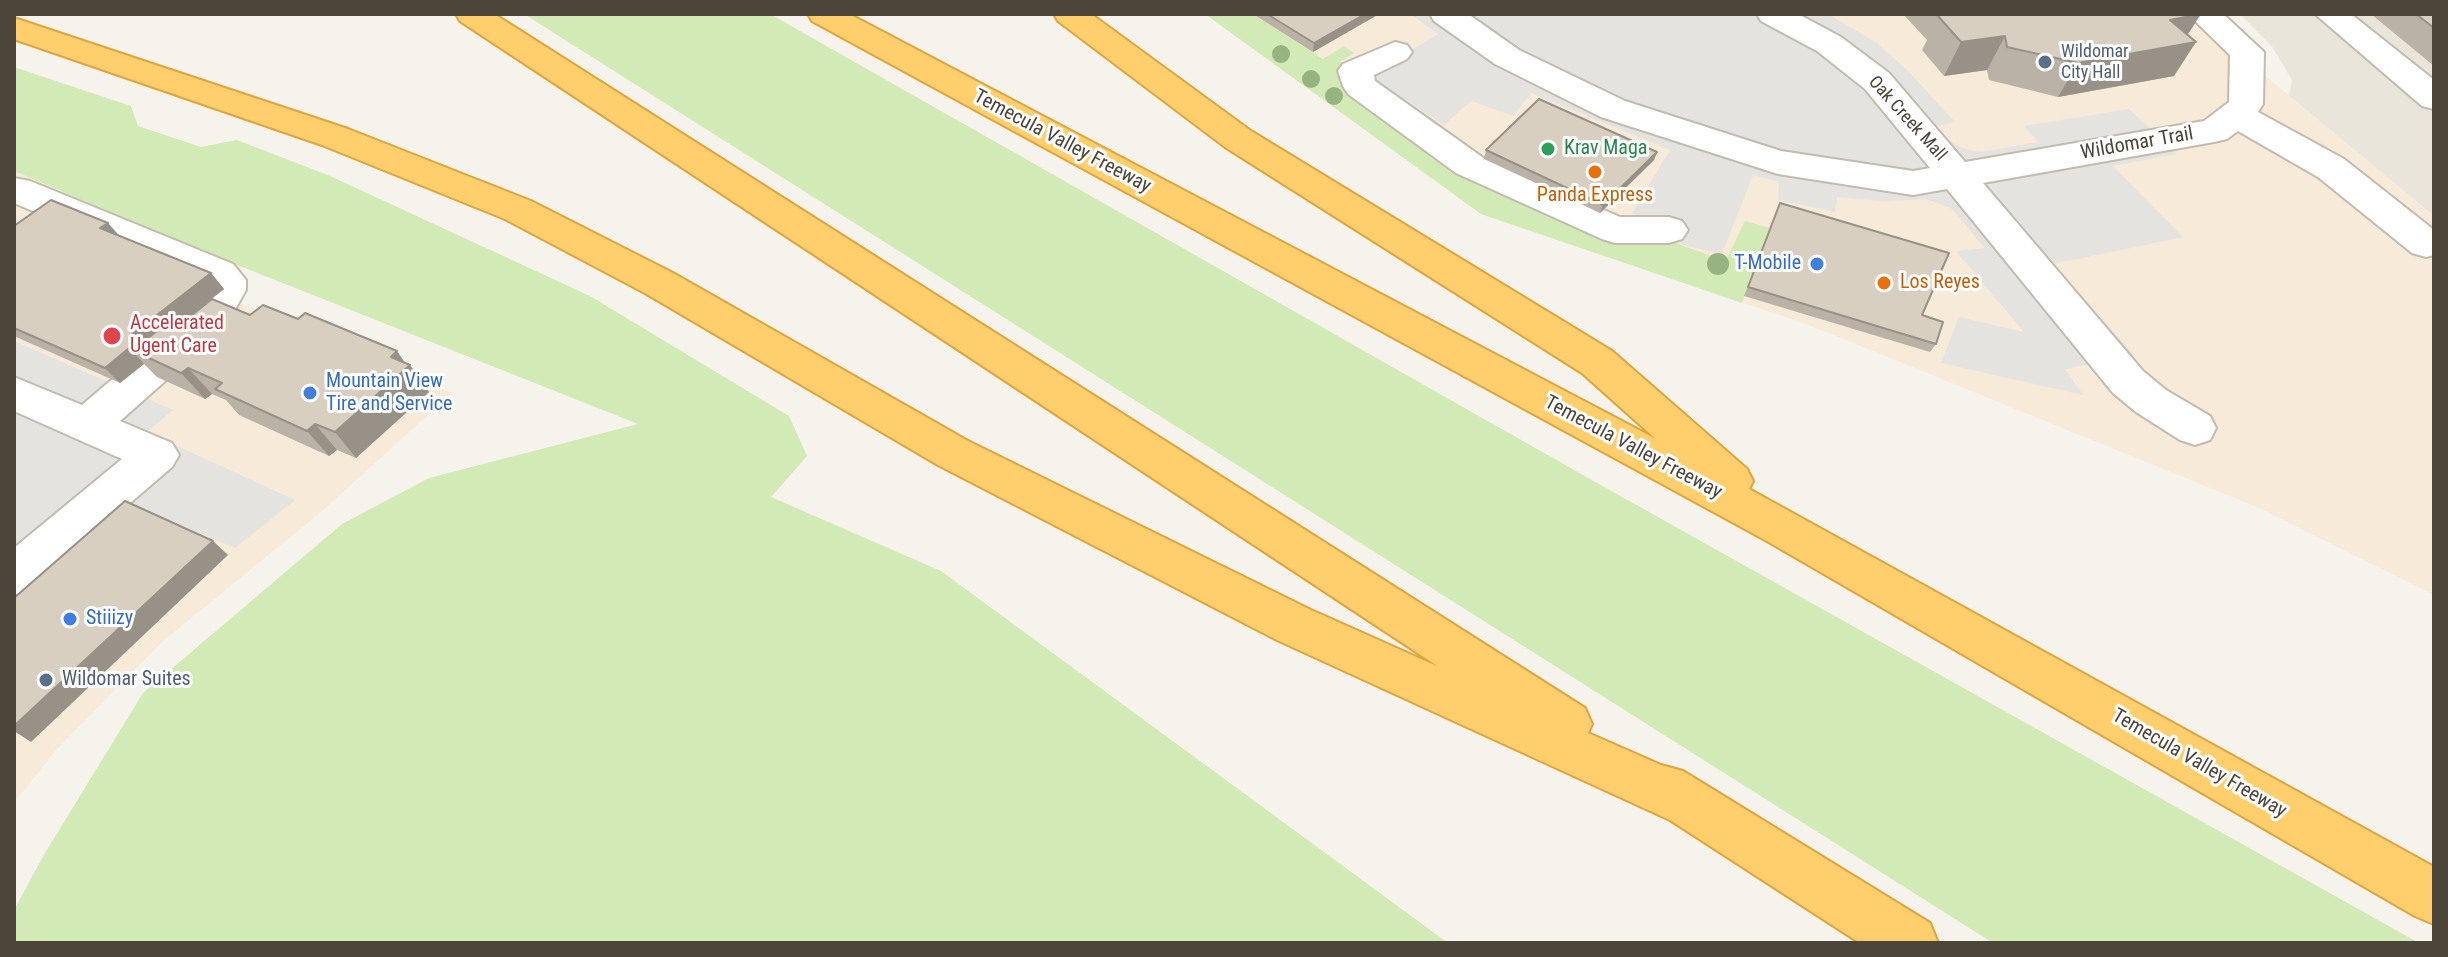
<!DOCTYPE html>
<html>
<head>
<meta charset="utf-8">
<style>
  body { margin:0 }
  #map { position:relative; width:2448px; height:957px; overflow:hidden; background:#f6f3ec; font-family:"Roboto Condensed",sans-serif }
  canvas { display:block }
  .frame { position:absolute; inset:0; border:16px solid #4b4439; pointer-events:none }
</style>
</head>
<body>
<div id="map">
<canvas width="2448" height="957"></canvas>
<div class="frame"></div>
</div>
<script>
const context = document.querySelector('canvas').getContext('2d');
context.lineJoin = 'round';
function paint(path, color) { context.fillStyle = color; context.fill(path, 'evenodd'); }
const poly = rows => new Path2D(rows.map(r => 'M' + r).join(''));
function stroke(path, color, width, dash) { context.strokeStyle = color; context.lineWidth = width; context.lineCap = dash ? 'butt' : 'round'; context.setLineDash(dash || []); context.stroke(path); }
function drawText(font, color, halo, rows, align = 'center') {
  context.font = font + ' "Roboto Condensed",sans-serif'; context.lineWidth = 6; context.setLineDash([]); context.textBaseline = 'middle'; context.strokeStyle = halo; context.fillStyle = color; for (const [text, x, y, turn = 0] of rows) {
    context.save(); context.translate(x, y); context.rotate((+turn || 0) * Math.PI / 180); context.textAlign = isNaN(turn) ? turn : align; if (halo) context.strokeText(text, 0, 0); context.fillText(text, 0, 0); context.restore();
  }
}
paint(poly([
  [2240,14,2434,14,2434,216,2289,96,2292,80,2273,48]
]), '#eae5da');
paint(poly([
  [1205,14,2191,14,2434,216,2434,595,2257,507,1809,325,1481,214],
  [14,171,242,267,242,304,452,393,321,512,162,642,56,750,14,803]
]), '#f7ead8');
paint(poly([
  [524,14,770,14,1574,470,2419,943,1993,943],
  [1205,14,1253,14,1323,59,1344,46,1354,53,1341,61,1339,83,1448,163,1726,261,1745,221,1770,228,1742,303,1481,214],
  [14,67,131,106,138,126,201,147,237,140,330,176,590,296,789,416,807,456,771,497,941,571,1448,943,14,943,14,910,45,853,143,693,342,524,429,478,638,424,197,249,14,171]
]), '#d2eab5');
paint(poly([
  [1411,14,1828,14,1877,43,1908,71,1955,122,1935,127,1955,145,1968,150,1982,152,2038,142,2024,126,2129,109,2177,154,2113,166,2183,237,2053,264,2134,355,2065,369,2083,395,1941,363,1959,317,2024,332,1956,251,1985,248,1951,208,1926,199,1881,201,1837,197,1835,212,1778,200,1779,182,1753,175,1722,254,1683,245,1663,224,1632,213,1670,150,1531,93,1513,116,1471,101,1444,125,1369,75,1438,34],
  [14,341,173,410,147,432,295,500,235,548,118,499,14,586]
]), '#e5e3e0');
const minor = poly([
  [1430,14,1468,14,1519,50,1625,101,1781,151,1913,171,1930,168,1865,89,1817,51,1761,21,1757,14,1798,14,1841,37,1889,73,1965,162,2204,121,2229,102,2230,55,2188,14,2223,14,2264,52,2263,104,2258,112,2344,159,2434,230,2434,255,2426,257,2412,253,2318,177,2238,131,2227,139,2214,142,1983,183,2143,371,2166,390,2210,416,2216,428,2210,440,2195,445,2180,440,2136,412,2113,393,1947,189,1913,195,1778,174,1601,117,1495,64,1434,21,1430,14],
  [2315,14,2351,14,2434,80,2434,109,2422,106,2315,14],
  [1395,42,1407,45,1412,52,1407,59,1374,75,1375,81,1482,157,1620,217,1669,217,1682,221,1688,230,1682,239,1669,243,1615,243,1602,239,1456,173,1348,94,1343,86,1338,71,1343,64,1395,42],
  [14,178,30,181,233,264,246,280,246,290,233,313,198,352,120,421,172,443,179,455,172,467,30,589,14,595,14,548,122,459,14,411,14,377,82,405,170,330,204,294,206,285,14,203,14,178]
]);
const highway = poly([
  [456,14,494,14,1585,708,1592,724,1588,733,1661,765,1683,771,1930,923,1938,943,1860,943,1670,820,1277,640,938,465,645,293,505,219,322,145,14,39,14,18,348,129,531,201,673,273,968,441,1311,610,1439,667,460,21,456,14],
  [808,14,849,14,1656,439,1582,373,1225,147,1058,21,1054,14,1091,14,1251,131,1612,351,1747,469,1753,481,1749,489,2434,867,2434,924,2415,916,1767,541,812,21,808,14]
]);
stroke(minor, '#c2bbae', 4);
stroke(highway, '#e0a43c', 4);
paint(minor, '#fff');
paint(highway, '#ffcf6e');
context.fillStyle = '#97b381';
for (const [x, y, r] of [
  [1281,54,9],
  [1311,79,9],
  [1334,96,9],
  [1718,264,11]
]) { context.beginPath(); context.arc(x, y, r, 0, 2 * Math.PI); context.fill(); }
paint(poly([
  [1253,14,1379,14,1313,52],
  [1903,14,2201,14,2187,34,2174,76,2058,97,1989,80,1987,70,1944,76,1922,50,1927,40],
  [2371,14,2434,14,2434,66],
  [1486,150,1657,152,1654,160,1600,213,1484,159],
  [1780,203,1922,315,1936,344,1930,352,1744,296],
  [108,223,119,236,211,273,224,289,181,323,250,315,405,363,410,365,429,392,356,458,337,450,329,456,239,415,226,400,212,394,205,399,157,377,144,364,120,383,14,336,14,226]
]), '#bab2a6');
paint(poly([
  [1365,14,1379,14,1313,52,1314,43],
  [2201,14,2181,45,2196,42,2174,76,2058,97,2078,63,2170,20],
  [2005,36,1987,70,1944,76,1961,42],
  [1657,152,1654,160,1600,213,1603,205],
  [108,223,122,239,100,228],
  [211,273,224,289,149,348,132,350,144,364,120,383,105,368,130,336],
  [397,351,408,367,410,365,429,392,356,458,335,432,391,357],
  [188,368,212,394,205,399,181,373],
  [315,424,337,450,329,456,307,431],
  [213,541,228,555,31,742,14,731,14,726]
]), '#979187');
const building = poly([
  [1267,14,1365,14,1314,43,1267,14],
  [1942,14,2201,14,2170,20,2196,42,2078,63,2007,47,2005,36,1961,42,1938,16,1942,14],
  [2416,14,2434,14,2434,28,2416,14],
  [1539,99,1657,152,1603,205,1486,150,1539,99],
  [51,200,108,223,100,228,211,273,130,336,140,339,105,368,14,328,14,226,51,200],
  [1780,203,1949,253,1922,315,1943,322,1936,344,1748,287,1780,203],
  [212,299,250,315,263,305,298,319,305,313,397,351,391,357,410,365,335,432,315,424,307,431,215,389,222,383,188,368,181,373,132,350,173,319,182,323,212,299],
  [125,501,213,541,14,726,14,598,125,501]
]);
paint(building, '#d8cfc1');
stroke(building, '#979187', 2);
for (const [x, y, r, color] of [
  [2045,62,8,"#5c6f8a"],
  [1548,149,8,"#2e9e5b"],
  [1595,172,8,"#e8710a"],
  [1817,264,8,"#3f7fe0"],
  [1884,283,8,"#e8710a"],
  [112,336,10,"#e0444e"],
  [310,393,8,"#3f7fe0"],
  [70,619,8,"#3f7fe0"],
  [46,680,8,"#5c6f8a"]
]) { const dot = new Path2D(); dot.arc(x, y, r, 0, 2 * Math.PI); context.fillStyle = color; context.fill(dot); stroke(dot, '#fff', 3); }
drawText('18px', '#4e5e75', '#fff', [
  ["Wildomar",2061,52],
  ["City Hall",2061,73]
], 'left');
drawText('18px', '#4b4439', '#fff', [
  ["Oak Creek Mall",1907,119,48]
]);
drawText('20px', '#4b4439', '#fff', [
  ["Temecula Valley Freeway",1062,142,28],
  ["Wildomar Trail",2137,144,-10],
  ["Temecula Valley Freeway",1633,448,28],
  ["Temecula Valley Freeway",2199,764,30]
]);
drawText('20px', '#27864d', '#fff', [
  ["Krav Maga",1564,149]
], 'left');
drawText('20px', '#c56008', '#fff', [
  ["Panda Express",1595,196],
  ["Los Reyes",1900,283,"left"]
]);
drawText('20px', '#366cbe', '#fff', [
  ["T-Mobile",1801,264,"right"],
  ["Mountain View",326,382],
  ["Tire and Service",326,405],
  ["Stiiizy",86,619]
], 'left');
drawText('20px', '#be3a42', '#fff', [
  ["Accelerated",130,324],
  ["Ugent Care",130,347]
], 'left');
drawText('20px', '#4e5e75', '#fff', [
  ["Wildomar Suites",62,680]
], 'left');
</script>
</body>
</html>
